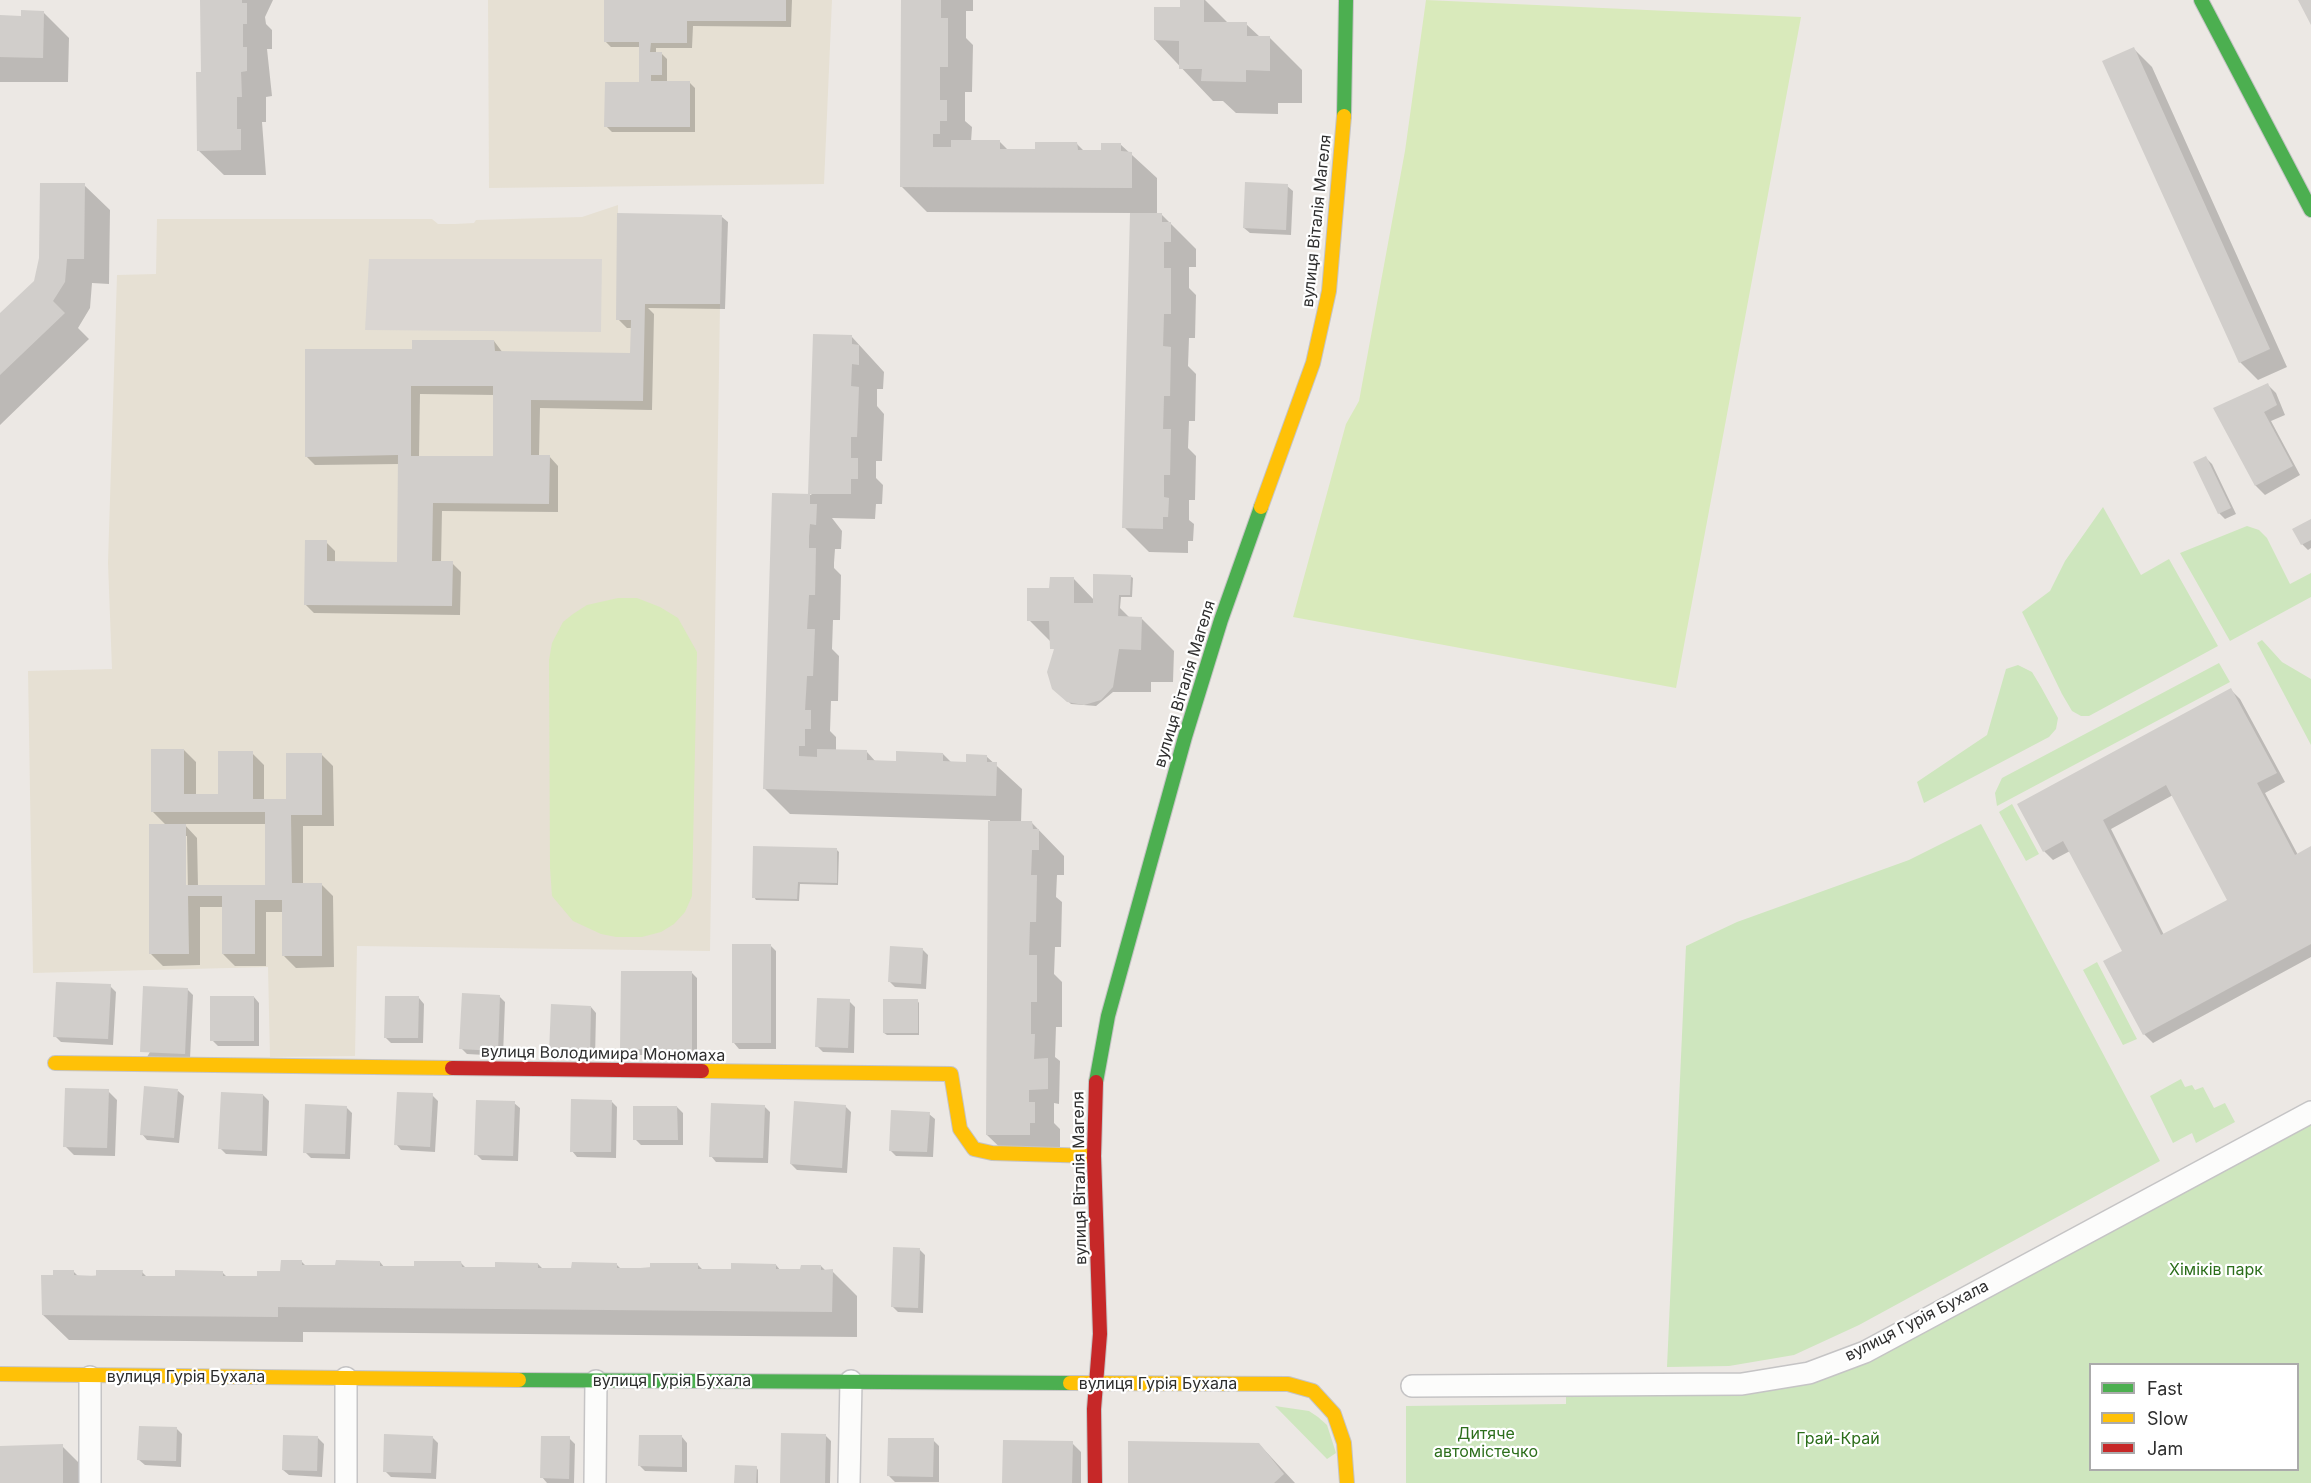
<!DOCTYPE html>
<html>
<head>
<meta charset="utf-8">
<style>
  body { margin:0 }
  #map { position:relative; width:2311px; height:1483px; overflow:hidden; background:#ece8e4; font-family:Inter,sans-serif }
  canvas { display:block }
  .legend { position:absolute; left:2089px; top:1363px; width:210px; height:108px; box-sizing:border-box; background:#fff; border:2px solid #ababab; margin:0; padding:8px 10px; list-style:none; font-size:18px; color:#2e2e2e }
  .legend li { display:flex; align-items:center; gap:12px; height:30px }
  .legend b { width:30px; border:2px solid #ababab }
</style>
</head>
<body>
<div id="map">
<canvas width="2311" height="1483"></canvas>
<ul class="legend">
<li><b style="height:8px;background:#4caf50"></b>Fast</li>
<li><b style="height:8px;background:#ffc107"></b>Slow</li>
<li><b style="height:8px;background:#c62828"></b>Jam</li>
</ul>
</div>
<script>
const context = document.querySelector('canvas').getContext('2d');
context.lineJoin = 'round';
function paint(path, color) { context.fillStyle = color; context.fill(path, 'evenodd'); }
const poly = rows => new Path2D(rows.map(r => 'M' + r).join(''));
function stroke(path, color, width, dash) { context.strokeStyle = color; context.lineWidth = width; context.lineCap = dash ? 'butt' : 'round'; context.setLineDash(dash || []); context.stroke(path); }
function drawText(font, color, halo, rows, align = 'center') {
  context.font = font + ' Inter,sans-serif'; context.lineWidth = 4.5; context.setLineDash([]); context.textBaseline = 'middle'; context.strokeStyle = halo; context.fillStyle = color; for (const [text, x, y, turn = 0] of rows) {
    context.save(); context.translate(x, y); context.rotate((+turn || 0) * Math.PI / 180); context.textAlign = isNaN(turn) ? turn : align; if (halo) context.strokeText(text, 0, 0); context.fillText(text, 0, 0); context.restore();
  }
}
paint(poly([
  [488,0,832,0,824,184,489,188],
  [618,205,618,244,645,304,720,304,710,951,357,946,355,1056,270,1057,268,967,33,973,28,671,112,669,108,563,117,275,156,274,157,219,432,219,438,224,455,224,474,223,476,220,582,217]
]), '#e6e0d3');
paint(poly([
  [2103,507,2141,575,2169,559,2218,646,2089,716,2081,716,2072,711,2062,694,2022,612,2050,591,2065,561],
  [2247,526,2259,530,2267,538,2290,584,2311,573,2311,597,2230,641,2180,553],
  [2262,640,2282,662,2311,679,2311,745,2257,643],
  [2219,663,2230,682,1997,806,1995,793,2002,778],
  [2018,665,2032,672,2041,687,2058,718,2056,729,2049,737,1924,803,1917,782,1987,735,2006,669],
  [2012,804,2039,854,2026,861,1999,812],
  [1981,824,2160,1161,1859,1325,1794,1355,1729,1366,1667,1367,1686,946,1737,922,1909,860],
  [2097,962,2137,1039,2123,1045,2083,970],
  [2181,1079,2185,1087,2192,1085,2195,1090,2203,1087,2214,1108,2225,1103,2235,1122,2196,1143,2192,1133,2173,1143,2150,1096],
  [2311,1112,2311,1483,1406,1483,1406,1406,1566,1404,1566,1385,1809,1373],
  [2090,1364,2298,1364,2298,1470,2090,1470],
  [1275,1406,1309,1411,1318,1417,1327,1425,1336,1453,1327,1459]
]), '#cee6be');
paint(poly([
  [1426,0,1801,17,1676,688,1293,617,1346,424,1359,401,1405,151],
  [618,598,637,598,660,607,678,618,697,652,692,896,685,912,674,924,661,932,642,937,616,937,601,934,573,921,552,896,550,868,549,660,552,643,563,622,573,614,587,605]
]), '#d9eabb');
paint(poly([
  [369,259,602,259,601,332,365,330]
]), '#dad6d2');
paint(poly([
  [201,0,273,0,265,17,266,24,272,30,272,49,267,49,272,96,266,97,266,122,262,122,266,175,224,175,198,150,203,73],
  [606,0,792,0,791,27,693,26,692,48,656,48,656,54,662,54,667,59,667,83,690,83,695,88,695,132,612,132,606,126,641,84,641,47,611,47,605,41],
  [903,0,973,0,973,11,966,11,966,38,973,45,972,92,965,92,965,121,972,127,971,142,1000,142,1008,150,1036,150,1077,144,1084,151,1103,151,1120,144,1157,178,1157,215,1162,215,1196,249,1196,267,1189,267,1189,288,1196,295,1195,338,1189,338,1188,366,1196,374,1195,421,1189,421,1188,448,1196,456,1195,500,1189,500,1189,520,1194,524,1193,541,1188,541,1188,553,1149,552,1124,527,1132,213,927,212,902,187],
  [1181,0,1205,0,1229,24,1246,24,1260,37,1270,38,1302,70,1302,103,1278,103,1278,114,1236,113,1223,101,1213,101,1155,40,1181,9],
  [43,12,69,38,68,82,0,82,0,17,22,17],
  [2134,49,2152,67,2287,367,2258,380,2240,362],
  [84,185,110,210,109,284,92,283,90,308,78,328,89,339,0,425,0,316,36,281],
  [1287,186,1293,191,1291,235,1250,233,1244,228],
  [722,217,728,222,725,309,648,308,654,314,652,410,540,408,539,456,549,456,558,466,558,512,442,511,441,563,452,563,461,572,460,615,314,613,305,604,326,542,335,551,335,562,399,563,400,464,315,465,306,456,413,351,494,341,503,353,632,355,632,328,627,328,618,319],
  [420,394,495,395,494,458,419,457],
  [852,337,884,372,883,389,877,389,877,406,884,414,882,461,876,461,876,478,883,485,882,504,876,504,875,519,832,518,842,531,841,549,835,549,834,563,834,568,841,575,840,620,833,620,832,649,839,656,838,701,831,701,830,731,836,737,836,751,867,752,876,762,897,762,943,754,952,763,967,764,986,756,1022,789,1021,823,1032,823,1064,856,1064,875,1057,875,1056,897,1062,902,1061,947,1055,947,1054,974,1062,982,1062,1027,1056,1027,1055,1057,1060,1061,1059,1104,1054,1103,1054,1123,1060,1129,1060,1148,1013,1160,987,1135,990,820,790,814,765,789,773,495,812,495,809,493],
  [2267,384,2276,393,2285,415,2271,421,2300,475,2265,495,2256,486,2215,408],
  [2206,458,2212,464,2236,514,2225,519,2219,513],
  [2311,521,2311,548,2308,550,2302,544],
  [1130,576,1133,578,1132,597,1121,597,1120,608,1130,618,1141,618,1174,651,1173,682,1151,682,1151,692,1113,692,1096,706,1071,704,1054,688,1055,652,1051,642,1029,620,1051,589,1074,579,1094,600],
  [2231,690,2240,699,2285,782,2265,793,2298,855,2311,848,2311,957,2153,1043,2144,1034,2124,952,2070,851,2053,860,2044,851,2019,805],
  [2173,795,2229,901,2164,935,2111,829],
  [184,750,196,762,196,796,219,796,252,753,264,765,264,800,288,800,321,754,333,766,334,826,303,826,303,884,321,884,333,896,334,967,296,968,284,956,283,912,266,912,266,966,235,966,223,954,223,907,200,907,200,965,163,966,151,954,167,826,153,812],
  [184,824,267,824,267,886,198,887,197,838],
  [184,836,187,836,188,893,185,893],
  [836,849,839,852,838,885,800,884,799,901,756,900,754,897],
  [770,945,776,951,776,1049,739,1049,734,1043],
  [922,949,928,955,926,989,895,987,889,981],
  [692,973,697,978,697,1055,627,1055,621,1049],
  [110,986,116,992,113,1045,61,1042,55,1036],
  [187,989,193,995,190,1059,147,1057],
  [499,996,505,1002,503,1056,467,1054,461,1048],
  [254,997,259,1003,259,1046,218,1046,212,1040],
  [419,998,424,1004,423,1043,391,1043,385,1037],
  [917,1000,919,1003,919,1035,887,1035,884,1033],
  [849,1001,855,1007,854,1053,823,1052,817,1046],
  [591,1007,596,1013,595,1059,557,1058,551,1052],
  [108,1091,117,1100,115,1156,74,1155,65,1146],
  [178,1091,184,1096,179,1143,147,1140,142,1134],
  [263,1095,269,1101,267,1156,226,1154,220,1148],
  [432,1095,438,1101,435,1152,401,1150,396,1144],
  [612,1102,617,1107,616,1158,577,1157,572,1151],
  [514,1103,520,1108,518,1161,482,1160,476,1154],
  [764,1106,770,1112,768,1163,716,1162,711,1156],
  [845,1106,851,1112,847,1173,797,1170,791,1164],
  [346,1107,352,1113,350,1159,311,1158,305,1152],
  [677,1107,683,1113,683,1145,641,1145,635,1139],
  [929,1114,935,1119,933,1157,896,1156,890,1150],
  [919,1249,925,1255,923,1313,898,1312,892,1306],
  [302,1262,307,1267,380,1262,385,1268,416,1268,461,1263,467,1269,538,1264,543,1269,573,1269,616,1264,621,1269,698,1265,703,1270,732,1270,776,1265,781,1271,791,1271,821,1266,826,1271,832,1271,857,1296,857,1337,303,1332,303,1342,69,1340,43,1315,54,1277,73,1271,79,1277,142,1272,148,1278,223,1273,228,1278,259,1278,282,1272],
  [176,1428,182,1434,181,1467,145,1465,139,1460],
  [825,1435,831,1441,830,1483,783,1483],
  [432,1437,438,1443,436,1479,391,1477,385,1471],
  [682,1437,687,1443,687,1472,645,1471,640,1466],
  [318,1438,324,1444,322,1477,289,1475,283,1470],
  [569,1438,575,1444,574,1483,547,1483,542,1477],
  [933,1440,939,1446,939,1482,895,1482,889,1476],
  [1072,1443,1081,1452,1081,1483,1004,1483],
  [1259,1444,1295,1483,1130,1483],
  [62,1446,87,1471,88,1483,0,1483,0,1447],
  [756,1467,758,1470,758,1483,735,1483]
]), '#0003');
paint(poly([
  [200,0,242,0,242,3,247,3,247,24,243,24,243,47,247,47,247,71,241,72,242,97,237,97,237,129,241,129,241,150,197,151,196,72,201,72],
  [604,0,786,0,786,21,687,21,687,43,651,43,650,52,662,52,662,75,651,75,651,81,690,81,690,127,604,127,605,82,639,82,639,42,604,42],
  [901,0,941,0,941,18,948,18,948,67,940,67,940,100,947,100,947,121,940,121,940,134,933,134,933,147,951,147,951,140,1000,140,1000,149,1035,149,1035,142,1077,142,1078,150,1101,150,1101,143,1121,143,1121,151,1132,152,1132,188,900,187],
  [1180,0,1204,0,1204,22,1247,22,1247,36,1270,36,1270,71,1246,70,1246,82,1201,81,1202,69,1179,69,1179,41,1154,40,1154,7,1180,7],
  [2298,0,2311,0,2311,25],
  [21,10,44,11,43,58,0,57,0,15,21,16],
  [2134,47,2270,349,2239,363,2102,61],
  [1245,182,1288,184,1286,230,1243,228],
  [40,183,85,183,84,259,67,259,65,282,53,301,65,313,0,375,0,313,34,281,39,258],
  [617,213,722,215,720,304,645,304,643,401,531,400,531,455,550,455,549,504,433,503,432,561,453,561,452,606,304,605,305,540,327,540,327,561,397,562,398,455,305,457,305,349,412,349,412,340,494,340,495,351,630,353,631,320,616,320],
  [411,386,493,386,493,456,411,456],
  [1130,213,1162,213,1162,222,1171,222,1171,242,1164,242,1164,268,1171,268,1171,314,1164,314,1163,346,1171,347,1170,396,1164,396,1163,429,1171,429,1170,475,1164,475,1164,497,1169,498,1168,517,1163,517,1163,529,1122,528],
  [813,334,852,335,852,344,859,345,859,365,852,364,851,386,859,387,857,437,851,437,851,458,858,458,858,479,851,479,851,494,808,494],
  [2268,383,2277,405,2264,412,2293,466,2255,486,2213,408],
  [2206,456,2231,508,2218,514,2193,462],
  [772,493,810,494,810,504,817,504,816,525,810,524,809,536,809,548,816,548,815,595,809,595,807,629,815,629,813,676,807,676,805,710,811,710,811,729,805,729,805,746,799,746,799,756,817,757,817,749,867,750,867,760,896,761,896,751,943,753,943,761,966,762,966,754,987,755,987,762,997,762,996,796,763,789],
  [2311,519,2311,540,2301,545,2292,529],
  [1093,574,1131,575,1130,595,1119,595,1118,616,1142,617,1141,650,1119,649,1113,687,1101,700,1084,705,1067,702,1052,689,1047,672,1054,649,1050,649,1049,621,1027,621,1027,588,1049,588,1050,577,1074,577,1074,603,1093,603],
  [2231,688,2277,773,2257,783,2295,855,2311,846,2311,944,2143,1035,2103,961,2122,951,2068,850,2063,841,2043,852,2017,804],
  [2166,785,2227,900,2161,935,2103,820],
  [151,749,184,749,184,794,218,794,218,751,253,751,253,799,286,799,286,753,322,753,322,815,291,815,292,883,322,883,322,956,282,956,282,900,255,900,255,954,222,954,222,896,188,896,189,954,149,954,149,824,186,824,186,885,265,885,265,812,151,812],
  [988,821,1032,821,1033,829,1039,829,1039,850,1032,850,1031,875,1037,875,1036,922,1030,922,1029,955,1037,955,1037,1002,1031,1002,1031,1034,1035,1034,1034,1059,1048,1058,1048,1089,1029,1090,1029,1102,1035,1102,1035,1123,1030,1123,1030,1135,986,1135],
  [753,846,837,848,837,883,798,882,797,899,752,898],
  [732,944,771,944,771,1043,732,1043],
  [890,946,923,948,921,984,888,982],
  [621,971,692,971,692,1050,620,1049],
  [56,982,111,984,108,1039,53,1037],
  [143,986,188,988,185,1054,140,1052],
  [462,993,500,995,498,1051,459,1049],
  [210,996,254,996,254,1041,210,1041],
  [385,996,419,996,418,1038,384,1038],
  [817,998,850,999,848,1048,815,1047],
  [883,999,918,999,918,1033,883,1033],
  [551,1004,591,1006,590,1054,549,1053],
  [144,1086,178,1089,174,1138,140,1135],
  [65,1088,109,1089,107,1148,63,1147],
  [221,1092,263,1094,262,1151,218,1149],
  [397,1092,433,1093,430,1147,394,1145],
  [571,1099,612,1100,611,1152,570,1152],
  [476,1100,515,1101,513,1156,474,1155],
  [794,1101,846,1105,842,1168,790,1164],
  [711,1103,765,1105,763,1158,709,1157],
  [305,1104,347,1106,345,1154,303,1153],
  [633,1106,677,1106,678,1140,633,1140],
  [891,1110,930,1112,927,1152,889,1151],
  [893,1247,920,1248,918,1308,891,1307],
  [281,1260,302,1260,302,1265,335,1265,336,1260,380,1261,380,1266,414,1266,414,1261,461,1261,462,1267,495,1267,495,1262,538,1263,538,1268,571,1268,572,1262,617,1263,617,1268,650,1268,650,1263,698,1263,698,1269,731,1269,731,1263,776,1264,776,1269,800,1269,801,1265,821,1265,821,1270,833,1269,832,1312,278,1307,278,1317,42,1315,41,1275,53,1275,53,1270,74,1270,74,1275,96,1276,96,1270,143,1270,142,1276,175,1276,175,1270,223,1271,223,1276,257,1276,257,1271,280,1271],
  [139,1426,177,1427,176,1461,137,1460],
  [781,1433,826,1434,825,1483,780,1483],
  [384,1434,433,1436,431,1473,383,1472],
  [283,1435,318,1436,317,1471,282,1470],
  [639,1435,682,1435,682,1467,638,1466],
  [541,1436,570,1436,569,1479,540,1478],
  [888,1438,934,1438,933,1477,887,1476],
  [1003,1440,1073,1441,1072,1483,1002,1483],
  [1128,1441,1259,1443,1284,1474,1274,1483,1128,1483],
  [63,1444,63,1483,0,1483,0,1446],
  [735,1465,757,1466,756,1483,734,1483]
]), '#d1cecb');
const street = poly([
  [1412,1386,1742,1384,1809,1373,1865,1352,2311,1112],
  [90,1483,90,1377],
  [346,1483,346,1378],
  [595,1483,596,1381],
  [849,1483,851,1381]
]);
const fast = poly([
  [2201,0,2311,210],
  [1344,116,1346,0],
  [1096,1082,1108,1016,1185,737,1221,620,1261,507],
  [519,1380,1070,1383]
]);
const slow = poly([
  [1261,507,1313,363,1329,291,1344,116],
  [55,1063,452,1068],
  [702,1071,951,1074,960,1129,974,1149,992,1153,1094,1156],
  [0,1374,519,1380],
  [1070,1383,1288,1384,1313,1391,1334,1414,1344,1443,1347,1483]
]);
const jam = poly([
  [452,1068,702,1071],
  [1095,1483,1094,1409,1100,1334,1094,1156,1096,1082]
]);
stroke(street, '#c5c4c5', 24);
stroke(fast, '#c5c4c5', 16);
stroke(slow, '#c5c4c5', 16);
stroke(jam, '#c5c4c5', 16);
stroke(street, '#fcfcfb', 21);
stroke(fast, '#4caf50', 14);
stroke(slow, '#ffc107', 14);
stroke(jam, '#c62828', 14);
drawText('16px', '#2e2e2e', '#fff', [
  ["вулиця Віталія Магеля",1317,221,-84],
  ["вулиця Віталія Магеля",1185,684,-73],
  ["вулиця Володимира Мономаха",603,1054,1],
  ["вулиця Віталія Магеля",1080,1178,-91],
  ["вулиця Гурія Бухала",1917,1321,-27],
  ["вулиця Гурія Бухала",186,1377],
  ["вулиця Гурія Бухала",672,1381],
  ["вулиця Гурія Бухала",1158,1384]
]);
drawText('16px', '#2c6e1b', '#fff', [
  ["Хіміків парк",2216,1270],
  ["Дитяче",1486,1434],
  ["автомістечко",1486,1452],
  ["Грай-Край",1838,1439]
]);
</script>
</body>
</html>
